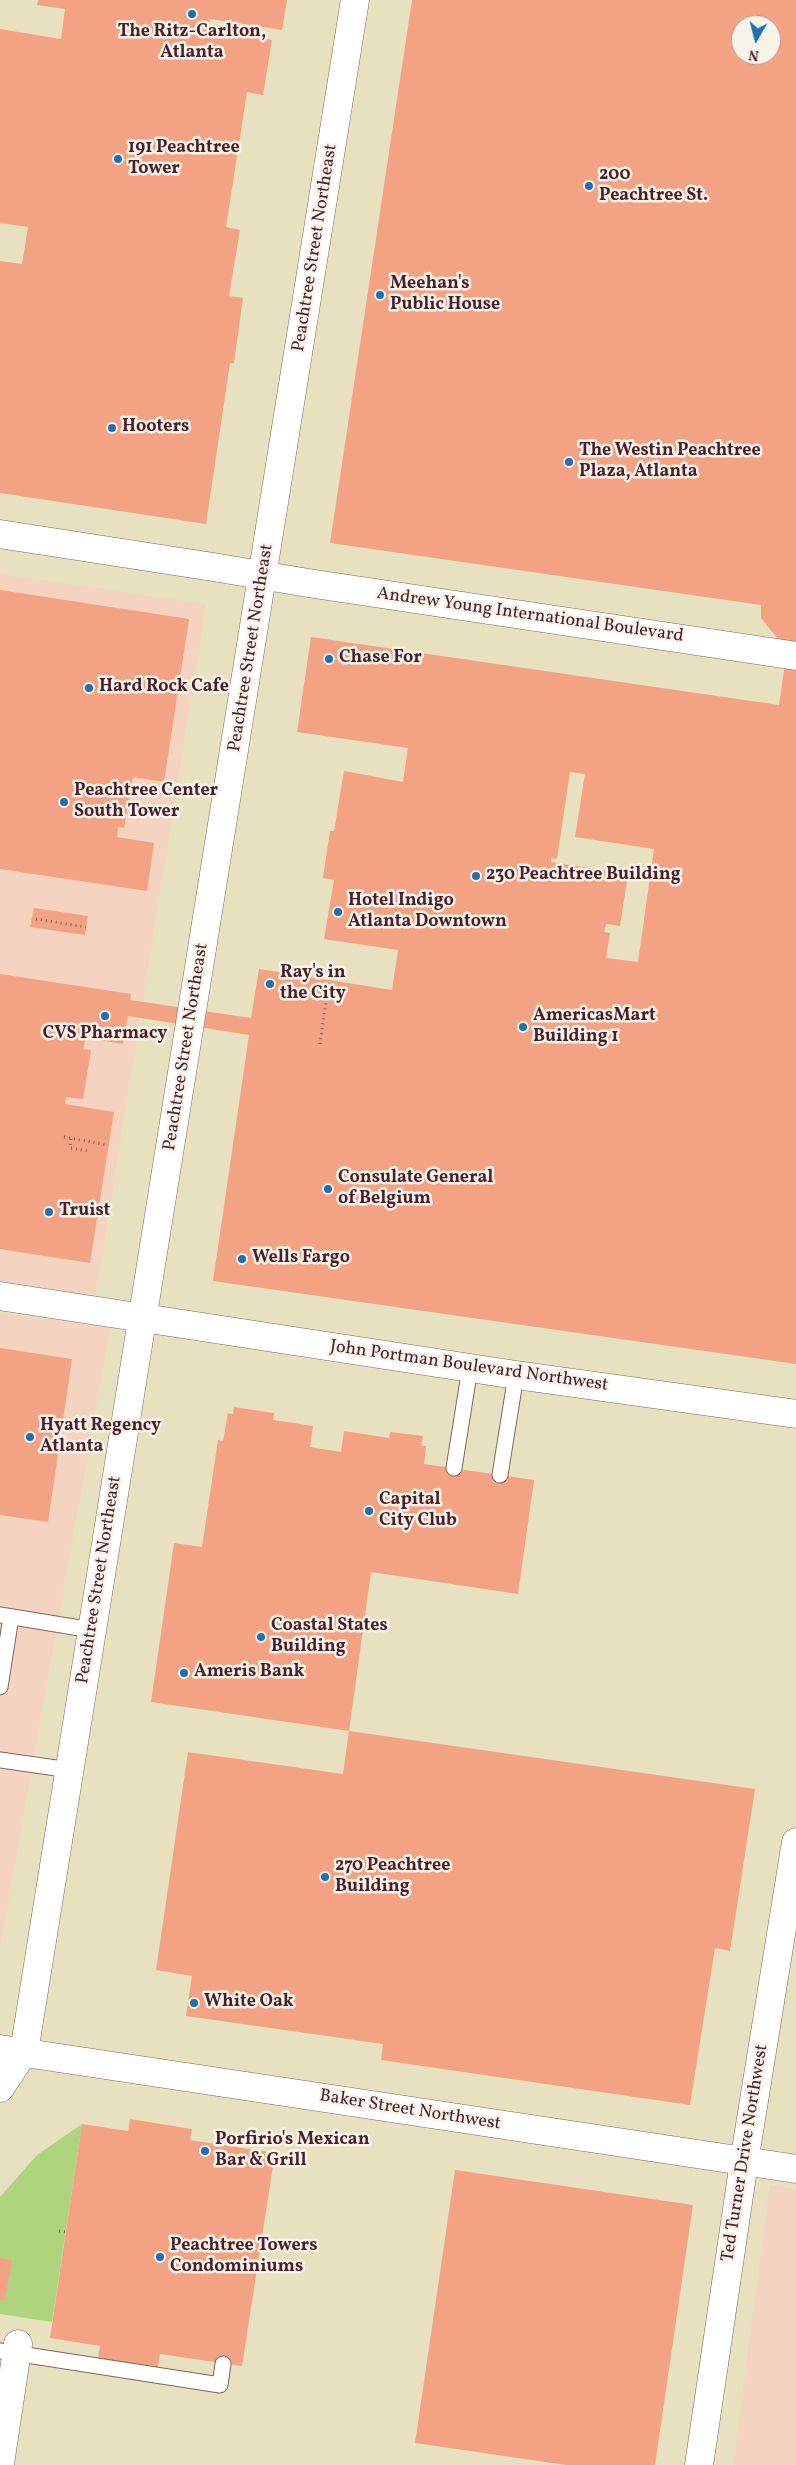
<!DOCTYPE html>
<html>
<head>
<meta charset="utf-8">
<style>
  body { margin:0 }
  #map { position:relative; width:796px; height:2465px; overflow:hidden; background:#e8e1c0; font-family:Vollkorn,serif }
  canvas { display:block }
  .north { position:absolute; left:731px; top:15px; width:50px; height:50px; box-sizing:border-box; background:#f7f3e8; border:1px solid #b29e9c; border-radius:50%; rotate:188deg; font-size:14px; font-weight:700; line-height:20px; text-align:center; color:#4a1f2b }
  .north::after { content:''; display:block; margin:auto; width:18px; height:22px; background:#1f6fb2; clip-path:polygon(50% 0,100% 100%,50% 72%,0 100%) }
</style>
</head>
<body>
<div id="map">
<canvas width="796" height="2465"></canvas>
<div class="north">N</div>
</div>
<script>
const context = document.querySelector('canvas').getContext('2d');
context.lineJoin = 'round';
function paint(path, color) { context.fillStyle = color; context.fill(path, 'evenodd'); }
const poly = rows => new Path2D(rows.map(r => 'M' + r).join(''));
function stroke(path, color, width, dash) { context.strokeStyle = color; context.lineWidth = width; context.lineCap = dash ? 'butt' : 'round'; context.setLineDash(dash || []); context.stroke(path); }
function drawText(font, color, halo, rows, align = 'center') {
  context.font = font + ' Vollkorn,serif'; context.lineWidth = 5; context.setLineDash([]); context.textBaseline = 'middle'; context.strokeStyle = halo; context.fillStyle = color; for (const [text, x, y, turn = 0] of rows) {
    context.save(); context.translate(x, y); context.rotate((+turn || 0) * Math.PI / 180); context.textAlign = isNaN(turn) ? turn : align; if (halo) context.strokeText(text, 0, 0); context.fillText(text, 0, 0); context.restore();
  }
}
paint(poly([
  [0,574,206,604,93,1311,0,1296],
  [0,1313,110,1327,0,1948],
  [770,2185,796,2189,796,2465,733,2465]
]), '#f4d3c0');
paint(poly([
  [82,2124,52,2322,0,2314,0,2197,37,2155]
]), '#aed47e');
paint(poly([
  [38,0,287,0,282,30,210,19,208,30,272,40,263,95,247,92,226,227,240,230,229,296,243,298,234,363,230,363,206,524,0,493,0,261,22,264,28,227,0,223,0,29,61,39,65,9,37,5],
  [412,0,796,0,796,1364,213,1281,249,1035,128,1016,123,1044,86,1038,83,1049,91,1050,83,1099,66,1097,65,1104,114,1112,90,1263,0,1249,0,974,131,994,130,1000,251,1018,259,969,392,990,398,950,324,939,334,880,323,878,330,831,334,831,344,771,403,782,408,748,297,732,311,637,779,705,787,650,761,618,761,605,330,543],
  [741,25,771,25,771,55,741,55],
  [570,772,585,774,575,837,654,849,638,962,606,958,610,933,604,932,606,924,620,926,628,874,551,862,551,858,557,859],
  [0,590,189,619,164,782,133,777,124,828,118,827,117,837,154,843,147,891,0,869],
  [34,908,88,916,85,935,30,927],
  [0,1348,72,1359,48,1522,0,1515],
  [234,1407,274,1413,273,1420,313,1426,310,1447,341,1452,344,1431,389,1438,390,1432,423,1436,421,1446,426,1446,424,1464,534,1480,518,1594,371,1572,349,1731,151,1702,174,1543,202,1547,218,1440,223,1441,228,1413,233,1414],
  [349,1731,755,1789,730,1951,715,1948,690,2105,381,2060,383,2044,186,2016,192,1976,156,1970,188,1752,343,1774],
  [130,2119,192,2129,190,2140,275,2153,242,2366,160,2354,158,2367,98,2358,100,2346,50,2338,82,2124,128,2131],
  [455,2170,693,2205,655,2465,566,2465,415,2443],
  [0,2258,12,2260,5,2301,0,2300]
]), '#f3a384');
const service = poly([
  [454,1468,470,1368],
  [500,1475,516,1375],
  [0,1615,92,1630],
  [0,1687,11,1617],
  [0,1760,70,1770],
  [0,2351,220,2385,223,2364]
]);
const minor = poly([
  [0,2464,18,2344]
]);
const tertiary = poly([
  [0,534,213,567,308,583,796,656],
  [0,1296,516,1375,796,1414],
  [699,2465,744,2162,796,1842]
]);
const secondary = poly([
  [0,2049,796,2169],
  [0,2088,24,2052,355,0]
]);
stroke(service, '#81635f', 17);
stroke(minor, '#81635f', 29);
stroke(tertiary, '#81635f', 29);
stroke(secondary, '#81635f', 29);
stroke(poly([
  [36,919,86,927],
  [320,1044,329,980],
  [64,1137,108,1145],
  [71,1139,70,1148,88,1151],
  [59,2231,66,2232]
]), '#81635f', 3, [1, 4]);
stroke(service, '#fff', 15);
stroke(minor, '#fff', 28);
stroke(tertiary, '#fff', 28);
stroke(secondary, '#fff', 28);
for (const [x, y, r, color] of [
  [192,14,5,"#1f6fb2"],
  [118,159,5,"#1f6fb2"],
  [589,186,5,"#1f6fb2"],
  [380,295,5,"#1f6fb2"],
  [112,428,5,"#1f6fb2"],
  [569,462,5,"#1f6fb2"],
  [329,659,5,"#1f6fb2"],
  [89,688,5,"#1f6fb2"],
  [64,802,5,"#1f6fb2"],
  [476,876,5,"#1f6fb2"],
  [338,912,5,"#1f6fb2"],
  [270,984,5,"#1f6fb2"],
  [105,1016,5,"#1f6fb2"],
  [523,1027,5,"#1f6fb2"],
  [328,1189,5,"#1f6fb2"],
  [49,1212,5,"#1f6fb2"],
  [242,1259,5,"#1f6fb2"],
  [30,1437,5,"#1f6fb2"],
  [369,1511,5,"#1f6fb2"],
  [261,1637,5,"#1f6fb2"],
  [184,1673,5,"#1f6fb2"],
  [325,1877,5,"#1f6fb2"],
  [194,2003,5,"#1f6fb2"],
  [205,2151,5,"#1f6fb2"],
  [160,2257,5,"#1f6fb2"]
]) { const dot = new Path2D(); dot.arc(x, y, r, 0, 2 * Math.PI); context.fillStyle = color; context.fill(dot); stroke(dot, '#f7f3e8', 2); }
drawText('bold 18px', '#4a1f2b', '#f7f3e8', [
  ["The Ritz-Carlton,",192,33,"center"],
  ["Atlanta",192,54,"center"],
  ["191 Peachtree",128,149],
  ["Tower",128,170],
  ["200",599,176],
  ["Peachtree St.",599,197],
  ["Meehan's",390,285],
  ["Public House",390,306],
  ["Hooters",122,428],
  ["The Westin Peachtree",579,452],
  ["Plaza, Atlanta",579,473],
  ["Chase For",339,659],
  ["Hard Rock Cafe",99,688],
  ["Peachtree Center",74,792],
  ["South Tower",74,813],
  ["230 Peachtree Building",486,876],
  ["Hotel Indigo",348,902],
  ["Atlanta Downtown",348,923],
  ["Ray's in",280,974],
  ["the City",280,995],
  ["AmericasMart",533,1017],
  ["Building 1",533,1038],
  ["CVS Pharmacy",105,1035,"center"],
  ["Consulate General",338,1179],
  ["of Belgium",338,1200],
  ["Truist",59,1212],
  ["Wells Fargo",252,1259],
  ["Hyatt Regency",40,1427],
  ["Atlanta",40,1448],
  ["Capital",379,1501],
  ["City Club",379,1522],
  ["Coastal States",271,1627],
  ["Building",271,1648],
  ["Ameris Bank",194,1673],
  ["270 Peachtree",335,1867],
  ["Building",335,1888],
  ["White Oak",204,2003],
  ["Porfirio's Mexican",215,2141],
  ["Bar & Grill",215,2162],
  ["Peachtree Towers",170,2247],
  ["Condominiums",170,2268]
], 'left');
drawText('18px', '#4a1f2b', '#f7f3e8', [
  ["Peachtree Street Northeast",316,248,-81],
  ["Andrew Young International Boulevard",530,616,8],
  ["Peachtree Street Northeast",252,648,-81],
  ["Peachtree Street Northeast",187,1047,-81],
  ["John Portman Boulevard Northwest",469,1367,8],
  ["Peachtree Street Northeast",100,1580,-81],
  ["Baker Street Northwest",410,2111,9],
  ["Ted Turner Drive Northwest",746,2153,-81]
]);
</script>
</body>
</html>
